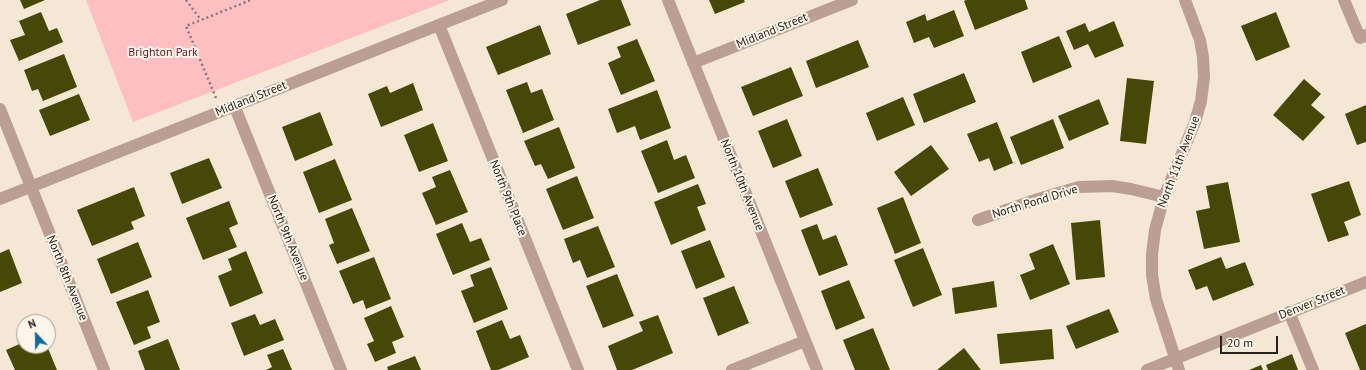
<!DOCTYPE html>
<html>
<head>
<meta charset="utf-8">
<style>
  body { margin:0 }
  #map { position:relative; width:1366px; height:370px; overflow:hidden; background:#f4e7d3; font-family:"PT Sans",sans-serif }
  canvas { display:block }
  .north { position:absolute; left:16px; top:314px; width:40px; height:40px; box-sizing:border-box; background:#fdf5e9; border:1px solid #a7a197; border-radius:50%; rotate:338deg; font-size:11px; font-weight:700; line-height:16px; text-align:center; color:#27221b }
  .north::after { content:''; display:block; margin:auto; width:14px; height:18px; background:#0c6b9a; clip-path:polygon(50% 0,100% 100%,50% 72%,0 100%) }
  .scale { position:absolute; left:1220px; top:336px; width:58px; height:18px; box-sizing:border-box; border:2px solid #27221b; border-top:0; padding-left:5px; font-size:12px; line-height:14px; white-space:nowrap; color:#27221b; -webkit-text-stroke:3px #fdf5e9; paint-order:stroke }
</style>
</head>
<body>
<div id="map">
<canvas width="1366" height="370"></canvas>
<div class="north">N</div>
<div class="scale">20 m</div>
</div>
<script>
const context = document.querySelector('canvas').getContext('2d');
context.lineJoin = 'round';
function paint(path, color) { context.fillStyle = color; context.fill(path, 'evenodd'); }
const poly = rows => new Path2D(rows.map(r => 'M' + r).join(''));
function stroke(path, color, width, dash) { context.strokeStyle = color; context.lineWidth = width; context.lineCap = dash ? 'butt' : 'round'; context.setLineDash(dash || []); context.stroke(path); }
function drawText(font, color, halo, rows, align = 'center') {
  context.font = font + ' "PT Sans",sans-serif'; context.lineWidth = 4; context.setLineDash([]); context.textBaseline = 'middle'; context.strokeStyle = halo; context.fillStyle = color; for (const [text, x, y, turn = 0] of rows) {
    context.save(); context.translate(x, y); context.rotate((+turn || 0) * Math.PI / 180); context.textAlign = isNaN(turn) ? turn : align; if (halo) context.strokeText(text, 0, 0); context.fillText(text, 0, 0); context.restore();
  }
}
paint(poly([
  [86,0,450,0,133,122]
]), '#fdbfc2');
paint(poly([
  [20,0,45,0,24,9],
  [600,0,621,0,631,25,578,45,566,14],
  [709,0,744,0,745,2,715,14],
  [966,0,1025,0,1028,9,975,30,964,1],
  [954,10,964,36,934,48,929,37,914,43,906,22,925,14,927,21],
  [41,12,49,31,57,28,63,42,19,61,10,40,25,35,19,21],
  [1276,12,1290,47,1256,61,1241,26],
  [1114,21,1124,46,1095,58,1088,44,1074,50,1066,31,1085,23,1089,32],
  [540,25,551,54,498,75,486,47],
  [1059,36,1072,67,1033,83,1021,52],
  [637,39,655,81,621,95,608,63,621,57,617,47],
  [858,40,869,67,816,88,806,61],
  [64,54,77,87,43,101,38,89,32,91,24,70],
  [791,67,803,96,753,116,741,87],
  [964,73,976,102,924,123,913,94],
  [1127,78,1154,81,1146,144,1120,141],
  [1304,79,1321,94,1311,105,1325,117,1303,141,1273,115],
  [527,82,531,93,542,89,554,120,523,133,506,90],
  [413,83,423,110,381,127,368,94,387,86,390,93],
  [657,90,671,128,640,140,635,126,617,133,608,109],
  [79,94,90,120,50,136,39,110],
  [903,97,915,125,877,141,866,113],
  [1099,99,1109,124,1069,141,1058,116],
  [1366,105,1366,142,1357,145,1345,114],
  [320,112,333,145,295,161,282,127],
  [787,119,802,156,773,168,758,131],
  [1053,119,1064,148,1021,165,1010,137],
  [997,122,1013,163,994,171,989,158,979,162,967,134],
  [433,123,448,161,419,172,404,135],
  [559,127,575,168,548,179,541,164,535,166,524,141],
  [667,140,674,160,686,155,695,178,658,193,641,151],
  [931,145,949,169,911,196,894,172],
  [209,158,222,188,182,204,170,173],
  [335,159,352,200,319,213,303,172],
  [818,168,833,205,800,218,785,181],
  [450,170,468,212,436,225,422,193,436,187,432,177],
  [577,176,594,218,563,230,546,189],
  [1349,181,1361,215,1344,222,1349,235,1328,242,1311,194],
  [1228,182,1240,242,1204,249,1196,211,1210,208,1206,186],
  [698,184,706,204,697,207,706,230,671,245,654,202],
  [134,187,145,216,131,222,134,229,92,246,77,210],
  [903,197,921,243,895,254,877,208],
  [229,201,238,224,229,228,237,247,203,260,186,218],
  [352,208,370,251,337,264,329,245,334,243,325,219],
  [1100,220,1105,277,1076,280,1071,223],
  [462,223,470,242,481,238,490,260,453,275,436,234],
  [817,224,823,240,836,235,848,265,819,276,801,230],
  [598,226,615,267,587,278,580,260,573,263,564,239],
  [710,240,725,277,696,289,681,251],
  [138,242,152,277,111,294,97,259],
  [1053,244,1070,284,1030,300,1020,275,1035,269,1029,254],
  [923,248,942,295,913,307,894,260],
  [9,249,22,283,0,292,0,253],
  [246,251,263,293,230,307,218,276,232,270,228,259],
  [374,257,391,299,366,309,363,300,353,304,339,271],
  [1221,257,1226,269,1245,262,1254,285,1213,301,1207,286,1196,290,1188,270],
  [491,267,508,309,474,323,461,291,474,286,470,275],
  [617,274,634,316,603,328,586,286],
  [849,280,865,318,836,330,821,291],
  [994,281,997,307,955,314,952,288],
  [734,286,749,323,718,336,703,298],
  [148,290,160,322,147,327,151,338,134,345,116,302],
  [391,306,404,337,392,342,396,353,375,362,367,344,374,341,364,318],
  [1109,309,1119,332,1076,349,1066,326],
  [255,314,260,325,275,319,284,340,244,356,231,323],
  [658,315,673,353,632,370,617,370,608,346,643,331,639,322],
  [502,320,510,339,520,335,529,357,498,370,491,370,476,331],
  [1366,324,1366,370,1360,370,1345,333],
  [873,328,890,370,855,370,843,340],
  [1052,329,1054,359,1000,364,997,334],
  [168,339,180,370,145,370,138,351],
  [24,342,24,346,47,346,57,370,15,370,6,350],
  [964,348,981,370,937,370],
  [283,349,292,370,266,370,272,367,267,355],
  [1292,354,1298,370,1268,370,1266,365],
  [415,356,421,370,388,370,387,367],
  [1261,365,1263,370,1249,370]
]), '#474805');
stroke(poly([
  [186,0,201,20],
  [216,98,186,26,251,0]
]), '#847c6f', 2.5, [2, 3]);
stroke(poly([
  [668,0,817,370],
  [1344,0,1360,38,1366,35],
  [439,25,578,370],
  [693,63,852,0],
  [234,105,341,370],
  [0,109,104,370],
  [0,199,502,0],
  [978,220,1038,199,1079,187,1112,186,1131,189,1164,197],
  [1289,312,1313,370],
  [732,370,805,341],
  [1147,370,1366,282],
  [1179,370,1156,299,1152,275,1152,254,1155,230,1164,197,1195,122,1201,101,1204,77,1203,57,1200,40,1185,0]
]), '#ba9f92', 12);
drawText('12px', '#27221b', '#fdf5e9', [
  ["Midland Street",772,31,-22],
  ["Midland Street",251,99,-22],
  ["North 11th Avenue",1179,162,-69],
  ["North 10th Avenue",742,185,68],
  ["North 9th Place",508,198,68],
  ["North Pond Drive",1035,202,-17],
  ["North 9th Avenue",288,238,68],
  ["North 8th Avenue",67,278,68],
  ["Denver Street",1312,303,-22]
]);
drawText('12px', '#6a1a28', '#fdf5e9', [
  ["Brighton Park",163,53]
]);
</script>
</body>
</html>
